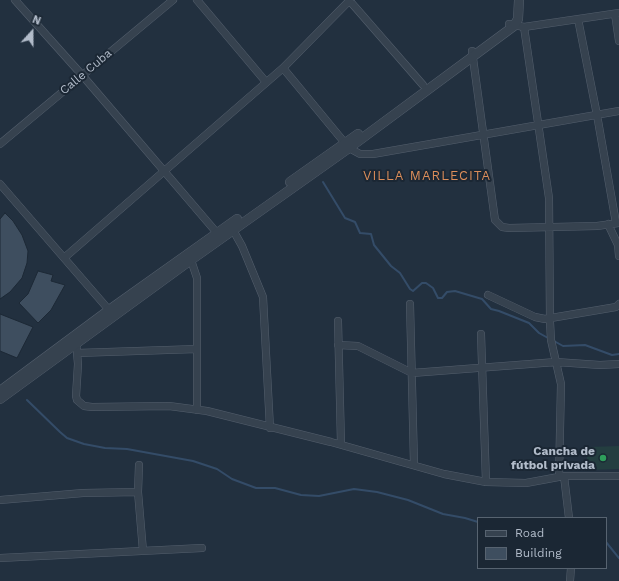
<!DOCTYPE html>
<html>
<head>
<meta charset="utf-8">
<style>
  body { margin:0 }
  #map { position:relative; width:619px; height:581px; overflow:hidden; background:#22303f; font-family:"Work Sans",sans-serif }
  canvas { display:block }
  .legend { position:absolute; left:477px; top:517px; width:130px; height:52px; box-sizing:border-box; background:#1b2734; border:1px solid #576370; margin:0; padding:5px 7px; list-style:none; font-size:12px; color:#b2bcca }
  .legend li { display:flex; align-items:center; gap:8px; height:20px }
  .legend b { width:20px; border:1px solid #576370 }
  .north { position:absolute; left:12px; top:12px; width:40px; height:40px; -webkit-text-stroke:3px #1b2734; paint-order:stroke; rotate:21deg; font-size:11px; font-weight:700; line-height:16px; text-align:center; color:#b2bcca }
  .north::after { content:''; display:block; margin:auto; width:14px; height:18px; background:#b2bcca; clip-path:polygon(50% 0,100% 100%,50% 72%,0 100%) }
</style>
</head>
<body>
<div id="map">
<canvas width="619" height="581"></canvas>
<ul class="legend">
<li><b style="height:5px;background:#36424f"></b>Road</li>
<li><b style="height:11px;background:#3e4e5f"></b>Building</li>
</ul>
<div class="north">N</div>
</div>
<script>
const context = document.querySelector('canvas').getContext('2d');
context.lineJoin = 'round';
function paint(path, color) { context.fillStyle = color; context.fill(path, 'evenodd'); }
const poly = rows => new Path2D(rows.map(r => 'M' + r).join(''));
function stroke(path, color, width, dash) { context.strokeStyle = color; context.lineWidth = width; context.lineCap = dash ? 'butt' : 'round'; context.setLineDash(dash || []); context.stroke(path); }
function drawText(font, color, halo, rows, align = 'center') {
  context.font = font + ' "Work Sans",sans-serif'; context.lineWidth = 4; context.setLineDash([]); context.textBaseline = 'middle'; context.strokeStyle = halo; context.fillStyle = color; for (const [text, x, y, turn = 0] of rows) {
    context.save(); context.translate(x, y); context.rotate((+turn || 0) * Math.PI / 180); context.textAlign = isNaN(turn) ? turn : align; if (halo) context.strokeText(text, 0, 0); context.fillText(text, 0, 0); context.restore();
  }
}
paint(poly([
  [619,446,619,469,587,470,587,447]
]), '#243e40');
stroke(poly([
  [323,182,345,218,355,222,360,233,371,234,374,245,391,266,400,273,410,289,413,291,422,283,426,283,433,288,438,298,442,298,447,292,455,291,482,299,491,309,499,311,529,323,539,333,548,338],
  [554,341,563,346,585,345,612,355,619,354],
  [27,400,60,432,67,438,84,444,105,448,127,449,193,461,217,469,232,479,256,488,275,488,301,495,319,496,354,489,377,492,408,500,443,514,465,518,478,522],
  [606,542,619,558]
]), '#344c68', 2);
const building = poly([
  [5,213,13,221,22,235,28,251,27,263,22,278,10,292,0,299,0,219,5,213],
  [38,271,53,275,51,281,65,285,51,310,38,323,19,303,28,294,38,271],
  [0,314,33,327,17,358,0,351,0,314]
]);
paint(building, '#3e4e5f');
stroke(building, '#1d2936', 1);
const minor = poly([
  [15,0,82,75,217,233],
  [197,0,266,82],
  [349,0,423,85],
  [615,14,619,41],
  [578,19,597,115,616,223],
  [509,24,524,27,619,13],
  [524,27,549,198,550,322,551,340,561,384,559,477],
  [472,51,495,220,502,227,509,228,597,226,619,223],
  [283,68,349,148,360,154,373,154,619,111],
  [0,144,173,0],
  [0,184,109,310],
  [608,224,618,245,619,256],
  [233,230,242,246,263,297,270,428],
  [190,257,197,278,197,410],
  [64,258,283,68,350,0],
  [488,295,535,317,545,319,616,307,619,304],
  [410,304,414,464],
  [338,321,341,444],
  [481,334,486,482],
  [76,342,78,364,76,396,77,400,84,406,92,407,169,406,207,411,331,442,444,474,486,482,526,483,564,476,619,476],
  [338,345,358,346,412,373,556,362,600,365,619,364],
  [77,353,197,349],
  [139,465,138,492,143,551],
  [564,476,569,518],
  [0,500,83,493,138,492],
  [0,558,202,548],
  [570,581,571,568]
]);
const tertiary = poly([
  [290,182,358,134],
  [0,391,109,310,237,219],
  [0,399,188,262,349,148,514,26,518,19,519,0]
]);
stroke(minor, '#545f6d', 8);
stroke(tertiary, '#545f6d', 10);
stroke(minor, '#36424f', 7);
stroke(tertiary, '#36424f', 9);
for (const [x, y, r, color] of [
  [603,458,4,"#2e9e5b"]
]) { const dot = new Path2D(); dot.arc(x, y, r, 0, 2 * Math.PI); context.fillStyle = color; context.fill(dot); stroke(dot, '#1b2734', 1.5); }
drawText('12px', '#b2bcca', '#1b2734', [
  ["Calle Cuba",86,72,-40]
]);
drawText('bold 12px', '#b2bcca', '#1b2734', [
  ["Cancha de",595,451],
  ["fútbol privada",595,465]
], 'right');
context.letterSpacing = '1px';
drawText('13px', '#dd8e5a', '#1b2734', [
  ["VILLA MARLECITA",427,176]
]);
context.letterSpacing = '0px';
</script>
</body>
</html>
